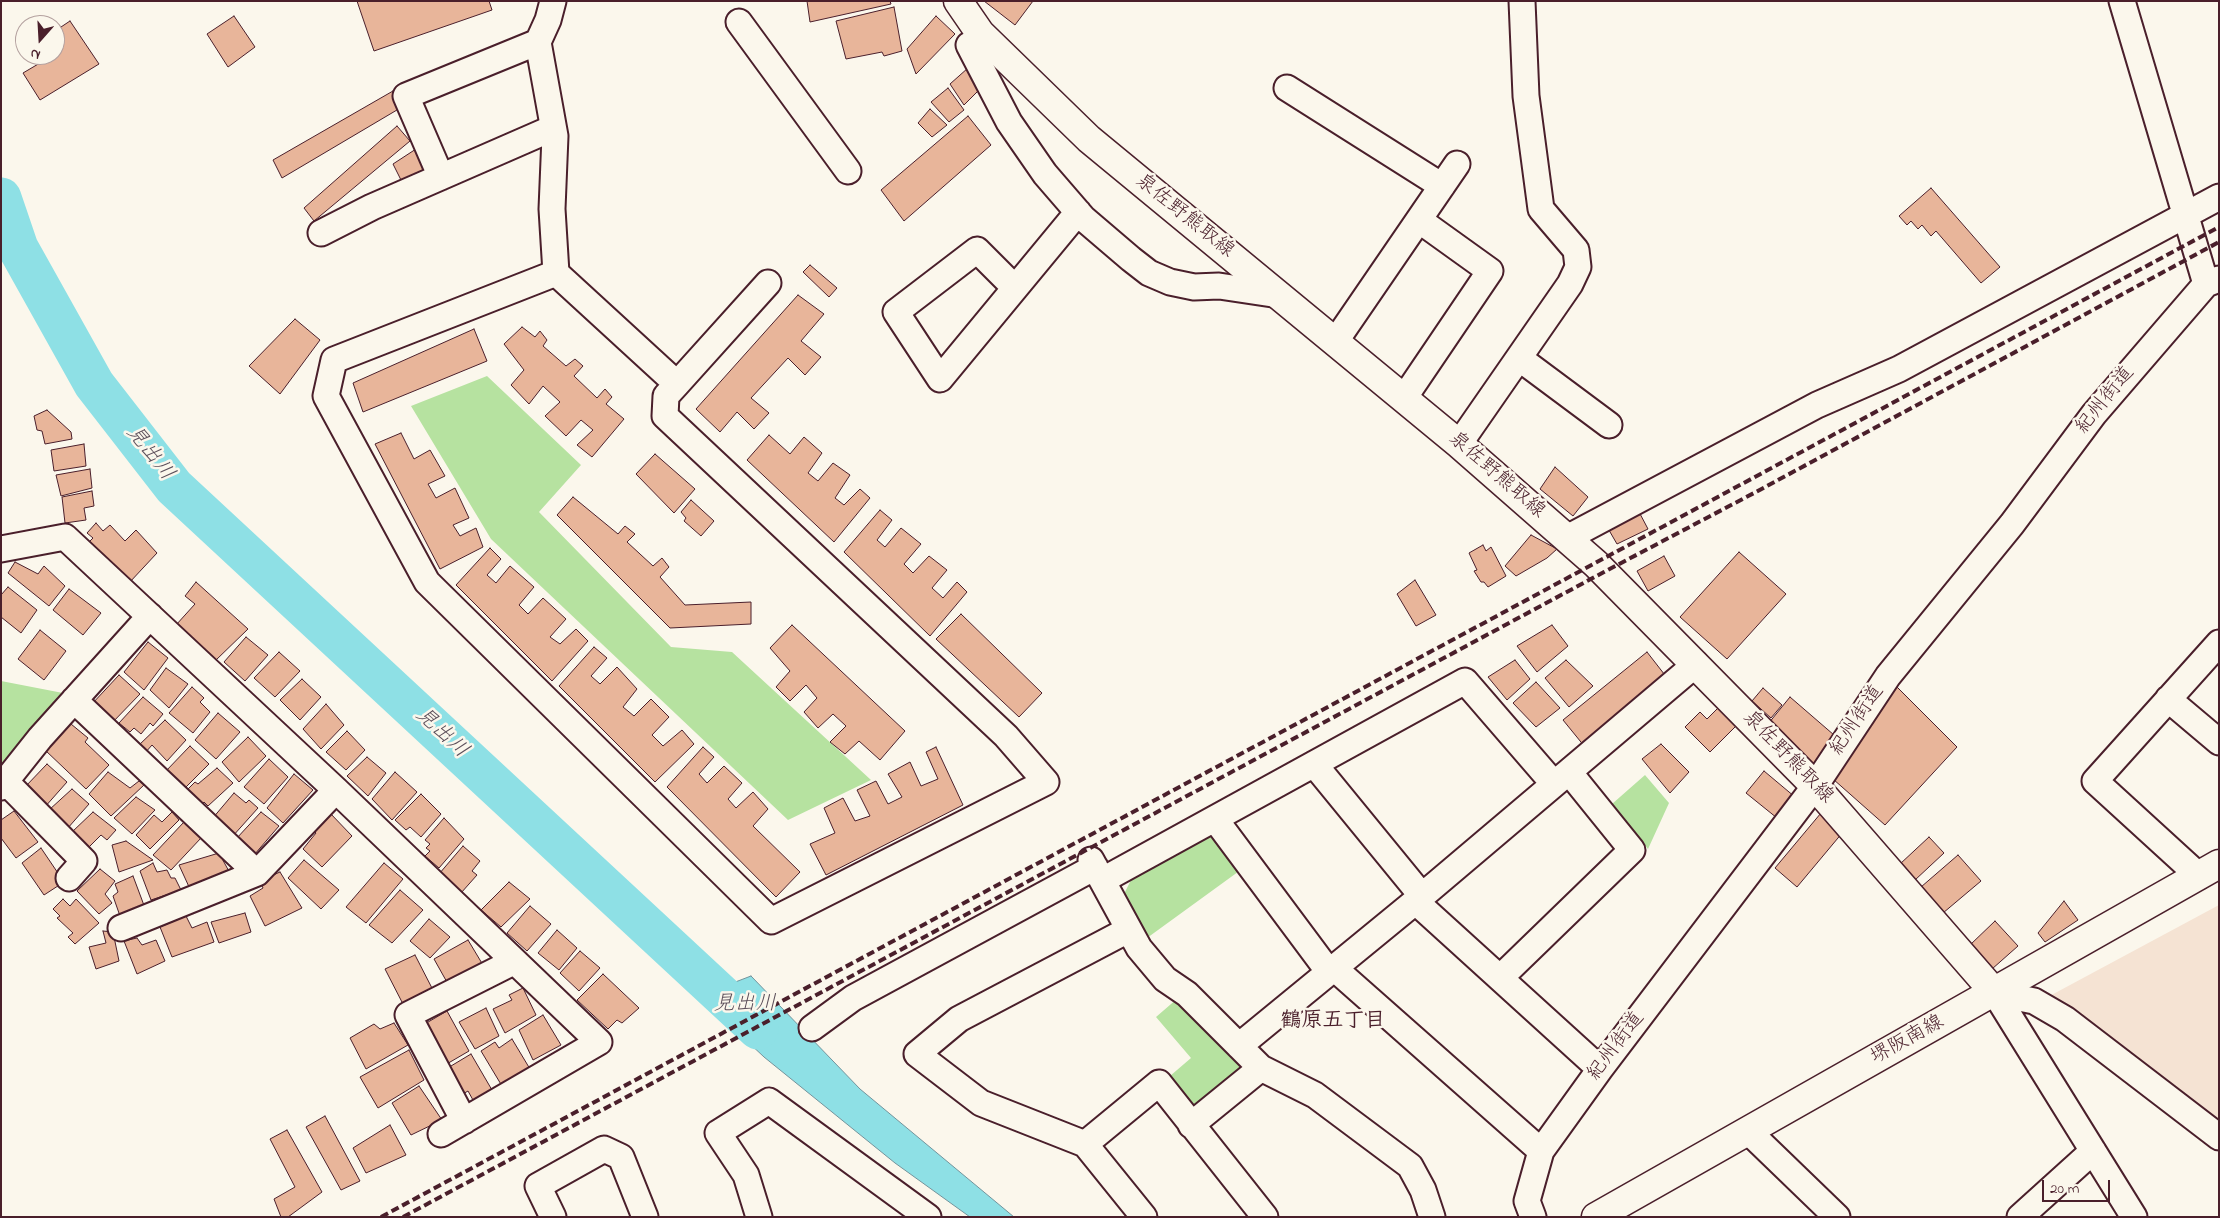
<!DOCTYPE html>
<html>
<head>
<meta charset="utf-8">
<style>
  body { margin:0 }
  #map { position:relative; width:2220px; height:1218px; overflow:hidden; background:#fbf7ec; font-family:"Indie Flower",sans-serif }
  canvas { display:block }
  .frame { position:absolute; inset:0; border:2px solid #4a1f2b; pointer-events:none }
  .north { position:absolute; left:15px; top:15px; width:50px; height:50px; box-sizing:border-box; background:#fbf7ec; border:1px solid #b4a19f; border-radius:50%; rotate:199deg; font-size:14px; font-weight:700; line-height:20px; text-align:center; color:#4a1f2b }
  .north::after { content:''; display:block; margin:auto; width:18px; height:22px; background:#4a1f2b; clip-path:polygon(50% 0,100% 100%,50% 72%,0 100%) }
  .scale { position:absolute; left:2042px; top:1180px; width:68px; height:22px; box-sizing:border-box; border:2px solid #4a1f2b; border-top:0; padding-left:6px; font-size:15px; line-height:18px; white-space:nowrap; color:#4a1f2b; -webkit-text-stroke:4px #fbf7ec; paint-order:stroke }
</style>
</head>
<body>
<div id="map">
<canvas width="2220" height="1218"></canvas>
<div class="frame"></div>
<div class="north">N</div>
<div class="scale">20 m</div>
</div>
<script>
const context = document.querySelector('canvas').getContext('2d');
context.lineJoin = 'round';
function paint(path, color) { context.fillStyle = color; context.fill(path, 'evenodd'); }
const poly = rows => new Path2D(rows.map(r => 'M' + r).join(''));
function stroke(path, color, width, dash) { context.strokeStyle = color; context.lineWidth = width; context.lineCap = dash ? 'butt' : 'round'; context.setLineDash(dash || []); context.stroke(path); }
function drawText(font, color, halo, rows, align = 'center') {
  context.font = font + ' "Indie Flower","Klee One",sans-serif'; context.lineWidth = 5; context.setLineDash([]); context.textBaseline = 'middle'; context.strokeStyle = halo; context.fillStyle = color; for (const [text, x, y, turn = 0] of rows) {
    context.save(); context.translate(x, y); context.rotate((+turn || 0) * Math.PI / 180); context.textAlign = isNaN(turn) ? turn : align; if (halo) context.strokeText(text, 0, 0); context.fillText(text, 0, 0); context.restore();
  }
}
paint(poly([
  [2219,905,2219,1123,2044,999]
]), '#f5e3d3');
paint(poly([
  [487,376,581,465,539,512,671,647,732,652,871,780,788,820,491,539,411,406],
  [1,681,63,693,1,770],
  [1645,775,1669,803,1648,849,1612,804],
  [1211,829,1242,869,1147,938,1120,902,1135,872],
  [1178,998,1240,1065,1239,1074,1204,1107,1192,1107,1170,1076,1191,1058,1156,1017]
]), '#b6e2a0');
const water = poly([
  [751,976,860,1089,1014,1217,970,1217,895,1163,764,1057,699,996,751,976]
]);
paint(water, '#8ee0e5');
stroke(water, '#73939b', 1);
stroke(poly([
  [1,198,18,248,94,384,174,487,758,1029]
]), '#8ee0e5', 41);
const building = poly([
  [357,1,489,1,492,10,374,51,357,1],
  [807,1,890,1,891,4,810,22,807,1],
  [984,1,1033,1,1015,25,984,1],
  [894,7,902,51,884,56,882,52,846,59,836,21,894,7],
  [234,16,255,47,228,67,207,34,234,16],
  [936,16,955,34,916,74,907,49,936,16],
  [70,21,99,64,40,100,23,73,62,50,55,38,55,31,70,21],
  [968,68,982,87,964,105,950,84,968,68],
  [948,88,964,110,949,122,931,102,948,88],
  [393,91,402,107,282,178,273,160,393,91],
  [930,109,947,125,932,137,918,123,930,109],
  [968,116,991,145,904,221,881,190,968,116],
  [397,126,410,141,314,221,304,208,397,126],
  [416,149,425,173,402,182,393,164,416,149],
  [1931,188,2000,267,1981,283,1936,231,1931,236,1922,225,1918,229,1911,221,1907,225,1899,216,1931,188],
  [810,265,837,288,829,297,803,272,810,265],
  [798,295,824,314,801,341,821,357,805,375,788,358,751,398,769,413,754,429,737,412,720,432,696,409,798,295],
  [295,319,320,340,280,394,249,366,295,319],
  [522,327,535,337,540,331,547,340,543,346,566,366,575,359,583,366,574,376,597,398,605,389,612,397,606,404,624,419,592,457,577,445,593,430,581,420,566,436,545,416,560,402,543,386,529,404,511,385,524,370,504,344,522,327],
  [474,329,487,361,363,412,353,383,474,329],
  [47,410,71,432,72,439,45,444,42,431,37,430,34,416,47,410],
  [401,433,414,459,430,450,445,476,428,484,436,498,455,488,469,518,453,525,460,536,476,528,483,547,440,569,375,444,401,433],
  [769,435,790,454,804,437,822,453,808,473,818,481,833,463,850,475,835,498,844,505,860,489,870,498,834,542,747,460,769,435],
  [84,444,86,466,54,471,51,450,84,444],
  [655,454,695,489,674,513,636,474,655,454],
  [1555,467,1588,497,1573,516,1540,489,1555,467],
  [90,469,92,488,61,496,56,475,90,469],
  [92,491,94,506,84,508,86,520,65,523,62,497,92,491],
  [573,497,618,534,625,526,635,534,627,542,653,566,662,558,669,567,660,577,685,605,751,602,751,624,670,628,557,515,573,497],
  [691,500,714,521,701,536,684,521,686,518,681,512,691,500],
  [880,510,892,520,877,540,885,547,901,528,921,544,904,564,913,573,929,556,947,570,932,588,943,598,957,582,967,592,930,636,844,552,880,510],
  [1638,510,1648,529,1617,544,1606,525,1638,510],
  [96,523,103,531,110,525,125,541,136,530,157,553,129,583,87,544,93,538,87,533,96,523],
  [1531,535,1557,549,1547,558,1516,576,1505,566,1531,535],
  [1483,545,1486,551,1491,547,1506,576,1488,587,1484,582,1481,582,1474,571,1477,570,1469,553,1483,545],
  [490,548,501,559,487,575,496,583,510,566,534,587,519,605,528,614,543,598,566,619,550,637,560,644,576,629,588,641,552,681,456,585,490,548],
  [1739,552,1786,594,1727,659,1680,617,1739,552],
  [1664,556,1675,576,1648,591,1637,571,1664,556],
  [15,562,38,574,44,566,65,586,49,606,8,573,15,562],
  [1415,580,1436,615,1416,626,1397,594,1415,580],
  [196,582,248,629,215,661,176,625,195,604,185,596,196,582],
  [8,587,37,610,21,633,1,617,1,595,8,587],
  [69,589,101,613,83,635,53,610,69,589],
  [961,614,1042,693,1019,717,936,639,961,614],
  [792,625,905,731,880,760,859,741,845,754,830,742,846,726,833,714,818,728,804,712,817,698,806,685,790,701,776,687,790,671,770,648,792,625],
  [1552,625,1568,646,1537,672,1517,646,1552,625],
  [40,630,66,651,44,680,18,659,40,630],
  [246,637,268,655,245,681,224,662,246,637],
  [148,642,168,658,144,690,124,672,148,642],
  [594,647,607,658,591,676,600,684,617,667,637,689,623,707,634,716,651,699,669,717,652,735,663,746,682,730,694,744,655,782,559,686,594,647],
  [279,652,300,671,275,697,254,678,279,652],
  [1647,652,1668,679,1585,747,1563,720,1647,652],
  [1515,660,1530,679,1507,700,1488,677,1515,660],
  [1566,660,1593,686,1569,707,1545,678,1566,660],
  [166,668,188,684,169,708,150,690,166,668],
  [119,675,140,694,110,725,91,705,119,675],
  [302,679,321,697,300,720,280,700,302,679],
  [1536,682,1560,708,1536,727,1513,703,1536,682],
  [192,687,204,698,200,702,210,712,193,733,169,713,192,687],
  [1897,687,1957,747,1885,825,1833,779,1897,687],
  [1763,688,1782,705,1771,718,1752,701,1763,688],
  [143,697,163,714,153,726,150,723,141,734,134,728,130,732,119,723,143,697],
  [1790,697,1834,735,1811,768,1768,724,1790,697],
  [326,704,344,725,321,749,303,729,326,704],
  [1720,706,1738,724,1710,752,1685,727,1700,712,1707,719,1720,706],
  [218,713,240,732,216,759,195,740,218,713],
  [165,720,186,740,167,761,152,745,145,753,138,746,165,720],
  [71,724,88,738,85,742,109,765,86,789,45,750,71,724],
  [347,731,365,750,346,770,326,752,347,731],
  [248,737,266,756,239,782,222,762,248,737],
  [1661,744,1689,772,1670,793,1642,759,1661,744],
  [190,746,209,764,183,790,165,772,190,746],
  [703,747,714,757,699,774,707,783,724,766,742,783,728,799,736,808,753,792,768,809,753,826,800,872,776,897,667,787,703,747],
  [936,747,963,805,826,875,810,844,835,833,824,808,843,798,855,821,870,816,857,790,876,781,888,804,902,797,888,774,910,762,921,786,938,779,926,752,936,747],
  [367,757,386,773,368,796,347,776,367,757],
  [269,759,288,777,264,804,244,787,269,759],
  [47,764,67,782,44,808,25,787,47,764],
  [217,768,233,783,208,806,204,802,199,808,184,793,195,782,198,784,217,768],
  [1764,771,1795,797,1777,818,1746,793,1764,771],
  [108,772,130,788,139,781,144,785,111,816,89,794,108,772],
  [395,772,417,792,392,820,372,799,395,772],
  [294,774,313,790,283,823,267,808,294,774],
  [72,789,89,804,67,829,49,810,72,789],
  [234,793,246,803,249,800,258,808,232,837,212,819,234,793],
  [421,794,441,814,421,837,410,827,406,830,395,820,421,794],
  [136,797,155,810,132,834,114,818,136,797],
  [14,811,38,842,16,858,1,838,1,820,14,811],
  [93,812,116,830,107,840,101,835,87,849,72,832,93,812],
  [172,812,179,820,150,849,136,835,154,815,162,822,172,812],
  [261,812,279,826,254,855,236,839,261,812],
  [329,812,352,836,322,867,303,849,316,833,312,829,329,812],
  [1821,813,1843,832,1797,887,1775,868,1821,813],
  [444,818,464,839,439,868,425,856,430,851,426,848,430,844,425,840,444,818],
  [184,822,201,838,171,870,153,855,184,822],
  [1929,837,1944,853,1915,880,1900,864,1929,837],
  [126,841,153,860,119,872,112,845,126,841],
  [463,846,480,861,472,871,477,875,461,893,439,874,463,846],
  [41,848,64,882,44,895,22,863,41,848],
  [219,853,231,875,190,889,179,865,219,853],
  [1958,855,1981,881,1943,913,1921,887,1958,855],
  [304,860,339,890,321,909,288,878,304,860],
  [153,863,157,872,167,870,171,878,175,878,182,892,174,896,172,893,151,900,140,871,153,863],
  [384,863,403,879,366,923,346,907,384,863],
  [100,869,115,881,105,894,112,903,99,914,77,891,100,869],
  [280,872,302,908,265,926,250,896,263,888,260,881,280,872],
  [133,876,145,908,120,916,113,896,118,892,115,884,133,876],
  [509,882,530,899,501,927,481,910,509,882],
  [400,890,423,910,392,943,369,925,400,890],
  [63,899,70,906,76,899,99,923,75,944,68,937,73,933,57,918,60,916,53,909,63,899],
  [2064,901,2078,920,2045,942,2038,933,2064,901],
  [530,906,551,924,527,951,507,933,530,906],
  [245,913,251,932,219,943,211,922,245,913],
  [186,916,192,928,207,922,214,942,172,957,160,927,186,916],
  [429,919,450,937,430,958,410,941,429,919],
  [1995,921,2018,946,1992,969,1970,945,1995,921],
  [557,930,577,948,559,970,538,953,557,930],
  [103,931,113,932,119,961,96,969,89,947,106,943,103,931],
  [137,938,142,945,156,940,165,961,137,974,124,941,137,938],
  [468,940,483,965,448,984,434,959,468,940],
  [580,951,600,968,579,991,560,973,580,951],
  [415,955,434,992,404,1006,385,969,415,955],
  [603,974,639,1008,622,1023,617,1020,608,1029,577,1000,603,974],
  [523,988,536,1015,505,1033,493,1009,512,1000,509,995,523,988],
  [486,1008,499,1036,475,1049,459,1022,486,1008],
  [447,1011,469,1051,445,1065,423,1025,447,1011],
  [543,1015,561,1045,533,1060,519,1030,543,1015],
  [394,1023,408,1045,366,1069,350,1038,374,1024,380,1029,394,1023],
  [512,1039,530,1069,502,1086,481,1051,495,1042,499,1048,512,1039],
  [409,1050,424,1080,378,1108,360,1077,409,1050],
  [471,1054,492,1090,473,1100,468,1091,461,1095,446,1069,471,1054],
  [419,1086,442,1120,411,1135,392,1103,419,1086],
  [325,1116,360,1181,341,1190,306,1127,325,1116],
  [390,1125,406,1155,366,1173,353,1148,390,1125],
  [287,1130,322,1192,288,1217,281,1217,274,1199,295,1187,270,1139,287,1130]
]);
paint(building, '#e8b59a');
stroke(building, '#4a1f2b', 1);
const minor = poly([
  [2122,1,2206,284],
  [739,22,848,171],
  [538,42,555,136,552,209,556,273],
  [969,45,1009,122,1045,174,1083,218,1131,259,1149,273,1170,282,1194,287,1219,286,1279,295],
  [1287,88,1442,186],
  [441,177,406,96,538,42,548,20,553,1],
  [321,233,372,207,553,128],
  [1015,288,977,250,896,312,940,379,1078,212],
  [1335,342,1457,164],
  [1519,358,1609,425],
  [677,384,556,273,334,360,326,396,427,582,771,921,1046,782,1006,736,665,416,666,396,677,384,768,283],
  [1404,398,1490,271,1419,220],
  [1459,444,1570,284,1578,267,1576,250,1541,209,1526,96,1522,1],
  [1567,538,1817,405,1899,369,2219,197],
  [1,549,65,537,336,790,599,1042,441,1134],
  [2168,699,2219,742],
  [74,700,257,873],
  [1314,764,1422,896],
  [5,781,84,861,69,878],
  [1,787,40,738,150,616],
  [1215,819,1329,972],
  [1091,860,1139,948,1165,979,1187,994,1261,1068,1315,1095,1410,1166,1423,1190,1432,1217],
  [2199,876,2095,781,2219,643],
  [1103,880,1465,681,1554,784],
  [1415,901,1600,1069],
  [121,928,257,873,336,790],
  [1128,930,959,1019,917,1054,981,1103,1085,1144,1159,1083,1265,1217],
  [1334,968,1541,1151],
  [1500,978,1632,850,1569,772],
  [1995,993,2034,1001,2065,1019,2219,1137],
  [1995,993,2134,1217],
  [812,1028,853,998,1095,867],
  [1239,1046,1422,896,1696,664],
  [464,1121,408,1015,513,962],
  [1191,1125,1261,1068],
  [1748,1131,1837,1217],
  [1085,1144,1144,1217],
  [553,1217,538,1186,604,1149,621,1157,645,1217],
  [759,1217,746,1175,718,1133,769,1101,928,1217],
  [1533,1217,1527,1201,1541,1151,1600,1069,1815,786,1888,676,2012,524,2094,414,2206,284,2219,279],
  [2020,1217,2093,1151]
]);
const secondary = poly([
  [958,1,980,33,1089,139,1459,444,1596,564,1815,786,1995,993],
  [1596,1217,2219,864]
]);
stroke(minor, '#4a1f2b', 29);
stroke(secondary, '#4a1f2b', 31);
stroke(minor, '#fbf7ec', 25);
stroke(secondary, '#fbf7ec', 28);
stroke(poly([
  [381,1217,2219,227],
  [403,1217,1604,572,1754,493,2219,242]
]), '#4a1f2b', 4, [8, 4]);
drawText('20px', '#4a1f2b', '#fbf7ec', [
  ["泉佐野熊取線",1184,217,39],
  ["紀州街道",2106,401,-51],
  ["泉佐野熊取線",1496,476,41],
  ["紀州街道",1858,721,-56],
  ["泉佐野熊取線",1787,758,46],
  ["堺阪南線",1908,1041,-29],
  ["紀州街道",1617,1047,-53]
]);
drawText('italic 21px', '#5b4f5a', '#fbf7ec', [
  ["見出川",149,454,52],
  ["見出川",441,734,43],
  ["見出川",745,1006]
]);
drawText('bold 21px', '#4a1f2b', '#fbf7ec', [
  ["鶴原五丁目",1333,1023]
]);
</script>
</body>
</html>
